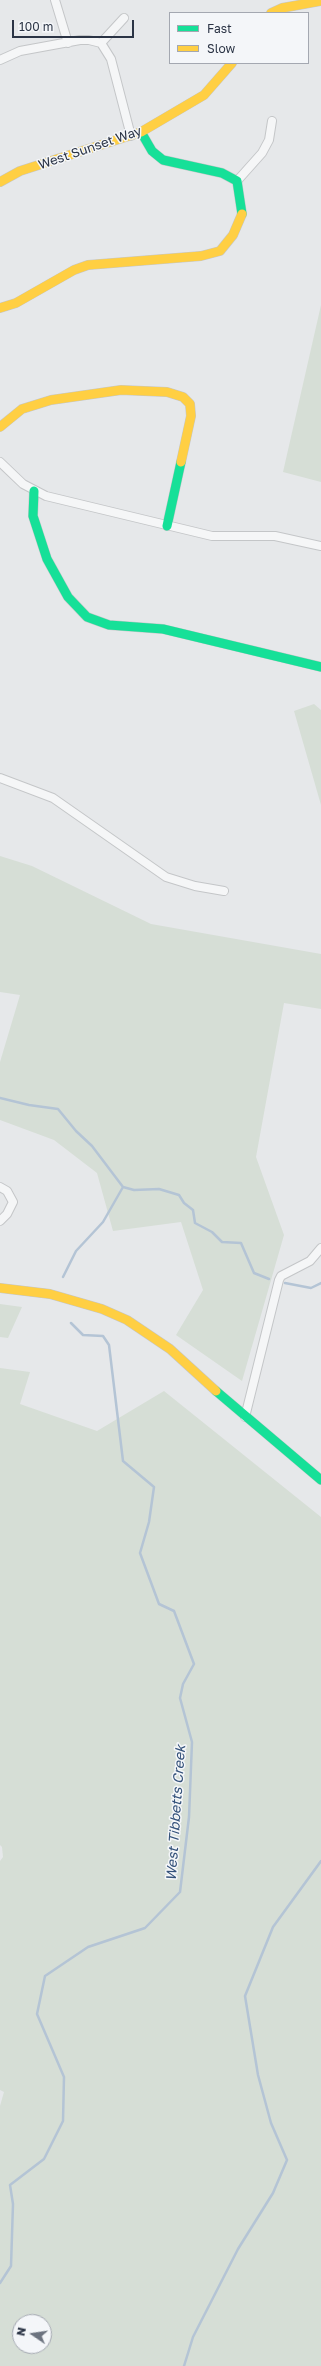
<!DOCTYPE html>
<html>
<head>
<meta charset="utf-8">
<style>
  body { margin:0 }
  #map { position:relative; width:321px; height:2366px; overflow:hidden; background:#e6e8ea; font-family:"Golos Text",sans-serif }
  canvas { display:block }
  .legend { position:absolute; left:169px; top:12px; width:140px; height:52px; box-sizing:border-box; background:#f4f6f9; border:1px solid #a4a8b1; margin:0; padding:5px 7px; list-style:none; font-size:12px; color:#2b3445 }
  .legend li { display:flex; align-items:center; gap:8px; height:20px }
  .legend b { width:20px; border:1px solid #a4a8b1 }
  .north { position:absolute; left:12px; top:2314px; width:40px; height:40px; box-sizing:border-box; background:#f4f6f9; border:1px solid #a4a8b1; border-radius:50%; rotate:283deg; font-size:11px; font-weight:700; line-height:16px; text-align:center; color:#2b3445 }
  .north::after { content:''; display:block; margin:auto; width:14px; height:18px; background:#6c737f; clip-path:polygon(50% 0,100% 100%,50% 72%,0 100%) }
  .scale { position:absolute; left:12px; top:20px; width:122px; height:18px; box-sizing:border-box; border:2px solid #2b3445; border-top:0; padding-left:5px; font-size:12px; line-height:14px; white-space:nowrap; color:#2b3445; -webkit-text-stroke:3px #f4f6f9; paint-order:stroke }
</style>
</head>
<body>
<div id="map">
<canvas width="321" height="2366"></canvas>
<ul class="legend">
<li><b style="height:5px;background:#16e098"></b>Fast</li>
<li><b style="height:5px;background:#ffcf43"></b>Slow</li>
</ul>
<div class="north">N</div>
<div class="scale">100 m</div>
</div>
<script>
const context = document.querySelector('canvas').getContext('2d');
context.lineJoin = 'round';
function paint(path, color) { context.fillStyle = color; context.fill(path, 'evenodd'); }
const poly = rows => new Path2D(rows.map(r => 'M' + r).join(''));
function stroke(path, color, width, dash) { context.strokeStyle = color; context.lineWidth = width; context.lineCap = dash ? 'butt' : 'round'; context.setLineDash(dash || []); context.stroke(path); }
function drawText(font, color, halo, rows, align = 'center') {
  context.font = font + ' "Golos Text",sans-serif'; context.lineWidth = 3; context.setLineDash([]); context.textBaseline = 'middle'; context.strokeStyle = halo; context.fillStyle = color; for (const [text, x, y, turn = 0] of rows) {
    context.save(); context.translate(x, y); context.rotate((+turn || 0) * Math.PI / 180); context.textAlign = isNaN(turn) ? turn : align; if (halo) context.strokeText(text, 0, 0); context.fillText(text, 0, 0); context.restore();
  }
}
paint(poly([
  [321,305,321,482,283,472],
  [314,704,321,710,321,805,294,711],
  [0,856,32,866,151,924,321,954,321,1009,284,1003,256,1157,284,1235,242,1381,176,1335,203,1290,181,1222,113,1231,97,1173,54,1140,0,1120,0,1062,20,995,0,992],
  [0,1304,22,1307,8,1338,0,1337],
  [0,1368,30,1372,20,1404,97,1431,164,1391,321,1517,321,2366,0,2366,0,2106,4,2092,0,2090,0,1861,3,1857,2,1847,0,1845],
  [20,2322,44,2322,44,2346,20,2346]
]), '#d6ded6');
stroke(poly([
  [0,1098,29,1105,58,1109,76,1131,92,1146,123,1187,134,1190,159,1189,179,1195,184,1203,193,1210,195,1223,212,1232,222,1242,241,1243,254,1273,269,1279],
  [63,1277,76,1251,103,1222,123,1187],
  [285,1283,311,1288,321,1283],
  [0,2283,11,2266,13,2204,10,2185,44,2159,63,2121,64,2077,37,2014,45,1976,88,1947,145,1928,180,1892,189,1817,192,1742,180,1698,183,1684,194,1664,174,1611,159,1604,140,1553,149,1522,154,1487,123,1461,109,1345,103,1336,83,1335,71,1323],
  [184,2366,193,2337,238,2249,273,2193,287,2160,271,2123,258,2075,245,1996,273,1927,321,1861]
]), '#b4c4d5', 2.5);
const street = poly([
  [55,0,68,43],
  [101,43,124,18],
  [0,60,20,51,80,40,89,40,101,43,111,59,131,136],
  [237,181,262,153,269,140,272,121],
  [0,462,23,484,46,496,212,536,275,536,321,546],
  [0,778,53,798,166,877,195,886,224,891],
  [0,1187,7,1191,13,1202,7,1214,0,1221],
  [245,1417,279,1280,281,1276,310,1261,321,1248]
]);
const fast = poly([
  [141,132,152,151,163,160,222,173,237,181,242,214],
  [34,491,33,516,47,559,68,597,87,617,109,625,163,629,321,667],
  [167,526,181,462],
  [216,1391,321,1480]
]);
const slow = poly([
  [271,13,282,8,321,1],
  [0,182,20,171,141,132,204,95,232,63],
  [0,308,16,303,74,270,88,265,201,256,220,251,233,235,242,214],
  [0,427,22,409,51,400,121,390,167,392,183,397,190,404,191,416,181,462],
  [0,1288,50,1294,102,1309,127,1320,170,1349,216,1391]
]);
stroke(street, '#c4c6c8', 10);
stroke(fast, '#c4c6c8', 10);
stroke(slow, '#c4c6c8', 10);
stroke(street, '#f5f6f7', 8);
stroke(fast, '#16e098', 9);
stroke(slow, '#ffcf43', 9);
drawText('13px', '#2b3445', '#f4f6f9', [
  ["West Sunset Way",90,148,-19]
]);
drawText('italic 14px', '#34527a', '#f4f6f9', [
  ["West Tibbetts Creek",176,1813,-86]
]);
</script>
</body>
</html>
